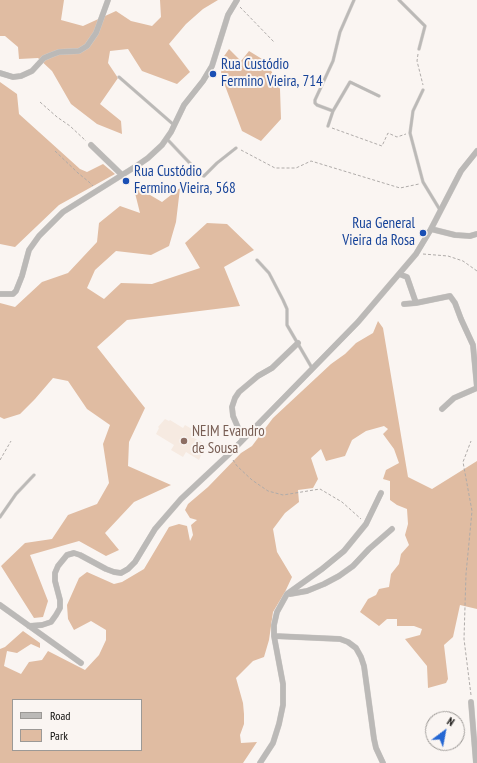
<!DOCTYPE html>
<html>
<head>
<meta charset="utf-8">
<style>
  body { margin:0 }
  #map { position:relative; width:477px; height:763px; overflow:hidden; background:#faf5f2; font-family:"PT Sans Narrow",sans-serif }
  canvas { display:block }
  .legend { position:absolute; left:12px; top:699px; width:130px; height:52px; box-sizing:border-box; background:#faf5f2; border:1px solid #9c9996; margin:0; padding:5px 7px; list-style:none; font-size:12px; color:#0f0e0c }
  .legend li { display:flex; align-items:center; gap:8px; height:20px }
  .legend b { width:20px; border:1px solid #9c9996 }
  .north { position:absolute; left:425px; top:711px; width:40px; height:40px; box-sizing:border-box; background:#faf5f2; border:1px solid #9c9996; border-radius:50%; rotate:32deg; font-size:11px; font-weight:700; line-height:16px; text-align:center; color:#0f0e0c }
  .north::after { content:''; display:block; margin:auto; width:14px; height:18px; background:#2567d3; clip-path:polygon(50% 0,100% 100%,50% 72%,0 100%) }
</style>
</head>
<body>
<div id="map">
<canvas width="477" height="763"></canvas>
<ul class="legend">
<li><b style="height:5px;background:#bbb9b7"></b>Road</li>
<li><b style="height:11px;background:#e0bca2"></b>Park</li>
</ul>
<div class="north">N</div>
</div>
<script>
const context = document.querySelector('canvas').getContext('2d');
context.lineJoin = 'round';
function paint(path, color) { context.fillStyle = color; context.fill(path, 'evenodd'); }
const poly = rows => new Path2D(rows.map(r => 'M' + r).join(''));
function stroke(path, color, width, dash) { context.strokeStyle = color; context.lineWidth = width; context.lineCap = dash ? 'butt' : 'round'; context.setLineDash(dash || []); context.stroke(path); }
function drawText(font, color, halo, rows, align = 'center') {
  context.font = font + ' "PT Sans Narrow",sans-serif'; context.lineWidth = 4; context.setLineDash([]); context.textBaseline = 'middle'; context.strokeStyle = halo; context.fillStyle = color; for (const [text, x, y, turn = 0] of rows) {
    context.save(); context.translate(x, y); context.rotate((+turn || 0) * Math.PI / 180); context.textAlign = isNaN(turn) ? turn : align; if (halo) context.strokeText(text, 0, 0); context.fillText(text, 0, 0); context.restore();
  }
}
paint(poly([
  [165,419,169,421,170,420,183,428,185,425,197,432,194,438,208,446,203,451,199,460,186,452,183,457,171,450,174,445,156,434,159,428,158,427]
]), '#f6eae1');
paint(poly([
  [0,0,64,0,61,20,83,26,116,11,131,21,152,26,161,17,160,0,218,0,203,9,186,24,169,44,190,72,177,84,142,71,128,49,110,51,108,63,118,78,100,104,121,121,122,134,97,124,71,104,52,71,38,58,19,59,18,47,5,36,0,36],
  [229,49,241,61,249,51,267,62,280,89,281,119,261,141,242,131,221,75,222,59],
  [0,82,17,94,19,114,80,169,87,172,103,164,115,174,59,205,15,247,0,244],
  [133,185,162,202,180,188,176,222,169,246,151,255,116,251,95,270,87,288,104,299,121,283,152,284,200,268,185,243,207,223,227,224,254,250,224,267,240,306,127,320,97,347,145,408,129,442,128,466,171,485,134,502,105,533,119,550,106,556,79,541,30,555,48,601,43,617,34,618,1,566,25,543,52,539,68,515,97,504,109,483,103,444,110,425,87,409,68,381,53,378,35,399,20,414,4,419,0,417,0,303,15,307,42,282,68,273,97,242,99,223,120,206,140,213],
  [378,321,383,328,408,477,432,489,477,461,477,609,460,605,453,637,444,645,448,679,446,683,428,688,427,666,405,639,420,635,422,629,414,626,397,626,397,619,387,619,379,626,360,612,368,599,376,595,379,589,389,587,391,574,399,564,401,554,409,545,405,535,408,524,407,509,397,505,390,500,390,481,383,479,386,470,399,463,394,449,383,434,388,429,384,426,366,431,352,440,345,456,326,461,321,449,311,458,318,479,313,488,298,490,299,502,285,513,273,529,277,552,292,577,285,592,273,612,269,640,264,657,253,661,236,678,243,703,244,714,244,724,240,735,241,743,257,742,243,763,0,763,0,649,5,647,23,631,40,643,40,648,31,644,17,653,7,651,4,666,21,674,29,662,42,660,48,651,85,670,99,655,106,640,106,630,91,621,74,630,68,619,67,605,79,578,87,572,114,584,122,582,144,569,169,527,179,524,187,526,190,541,193,535,191,525,197,520,190,518,185,510,188,504,208,487,241,453,252,446,273,418,331,364,345,354,356,343,373,333],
  [13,700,141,700,141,750,13,750]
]), '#e0bca2');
const service = poly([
  [354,0,340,32,333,61,315,100,315,103,317,105,333,111,350,82,379,96],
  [399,0,425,26,419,49],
  [119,77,174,125],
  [423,90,413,111,410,133,423,182,440,210],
  [328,126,333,111],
  [167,139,201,175,204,176,217,163,236,148],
  [257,260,269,273,283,300,287,309,287,325,312,368],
  [0,517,16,494,34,475]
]);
const minor = poly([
  [0,73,13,77,21,76,32,71,44,58,51,55,59,52,79,51,87,46,96,33,108,0],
  [91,145,122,175],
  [431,229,455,235,470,236,477,234],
  [399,274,407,277,416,303],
  [0,294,13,294,16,291,22,276,29,250,39,236,63,212,138,165,148,158,162,145,171,132,184,105,203,81,212,66,228,15,237,0],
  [404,304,416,303,450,296,455,303,461,319,473,345,477,388,454,398,442,409],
  [243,439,233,416,232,407,235,398,239,392,258,376,272,368,298,343],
  [290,594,307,591,324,584,339,576,353,566,369,549,392,529],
  [0,605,81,663],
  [29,626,42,625,51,622,56,615,60,608,60,600,55,581,55,573,58,566,67,555,74,553,80,555,106,569,114,572,121,573,128,569,135,562,155,529,181,499,229,454,358,322,416,254,431,229,461,171,477,151],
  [274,636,340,639,348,642,356,648,361,657,364,666,374,739,376,748,383,763],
  [471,702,476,763],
  [260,763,273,743,279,724,283,705,283,684,274,636,274,625,277,612,287,594,322,569,344,551,366,524,381,493]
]);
stroke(service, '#d4d0cd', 3.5);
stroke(minor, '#d4d0cd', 6);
stroke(poly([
  [240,7,274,42],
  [418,54,417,61,423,85],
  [40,102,57,117,70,126,86,141],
  [332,128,382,146,388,133,397,137,406,134],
  [241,150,275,168,296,168,311,161,400,188,419,184],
  [55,151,78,173,89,182,93,186],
  [423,254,448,256,463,261,477,271],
  [0,460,11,441],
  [233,460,237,466,252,480,268,491,283,495,320,489,342,502,361,519],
  [471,695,464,639,466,574,472,511,463,462,471,441]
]), '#afaba9', 1, [3, 2]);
stroke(service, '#bbb9b7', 2.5);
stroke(minor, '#bbb9b7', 5.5);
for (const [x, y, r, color] of [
  [213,74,4,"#1a4fb4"],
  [126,181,4,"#1a4fb4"],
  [423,233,4,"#1a4fb4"],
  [184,441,4,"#8d6e63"]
]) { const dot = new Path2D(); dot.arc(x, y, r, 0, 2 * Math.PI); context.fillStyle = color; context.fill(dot); stroke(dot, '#faf5f2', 1.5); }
drawText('15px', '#164399', '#faf5f2', [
  ["Rua Custódio",221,65],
  ["Fermino Vieira, 714",221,82],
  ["Rua Custódio",134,172],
  ["Fermino Vieira, 568",134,189],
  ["Rua General",415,224,"right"],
  ["Vieira da Rosa",415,241,"right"]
], 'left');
drawText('15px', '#785e54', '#faf5f2', [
  ["NEIM Evandro",192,432],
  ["de Sousa",192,449]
], 'left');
</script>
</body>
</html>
